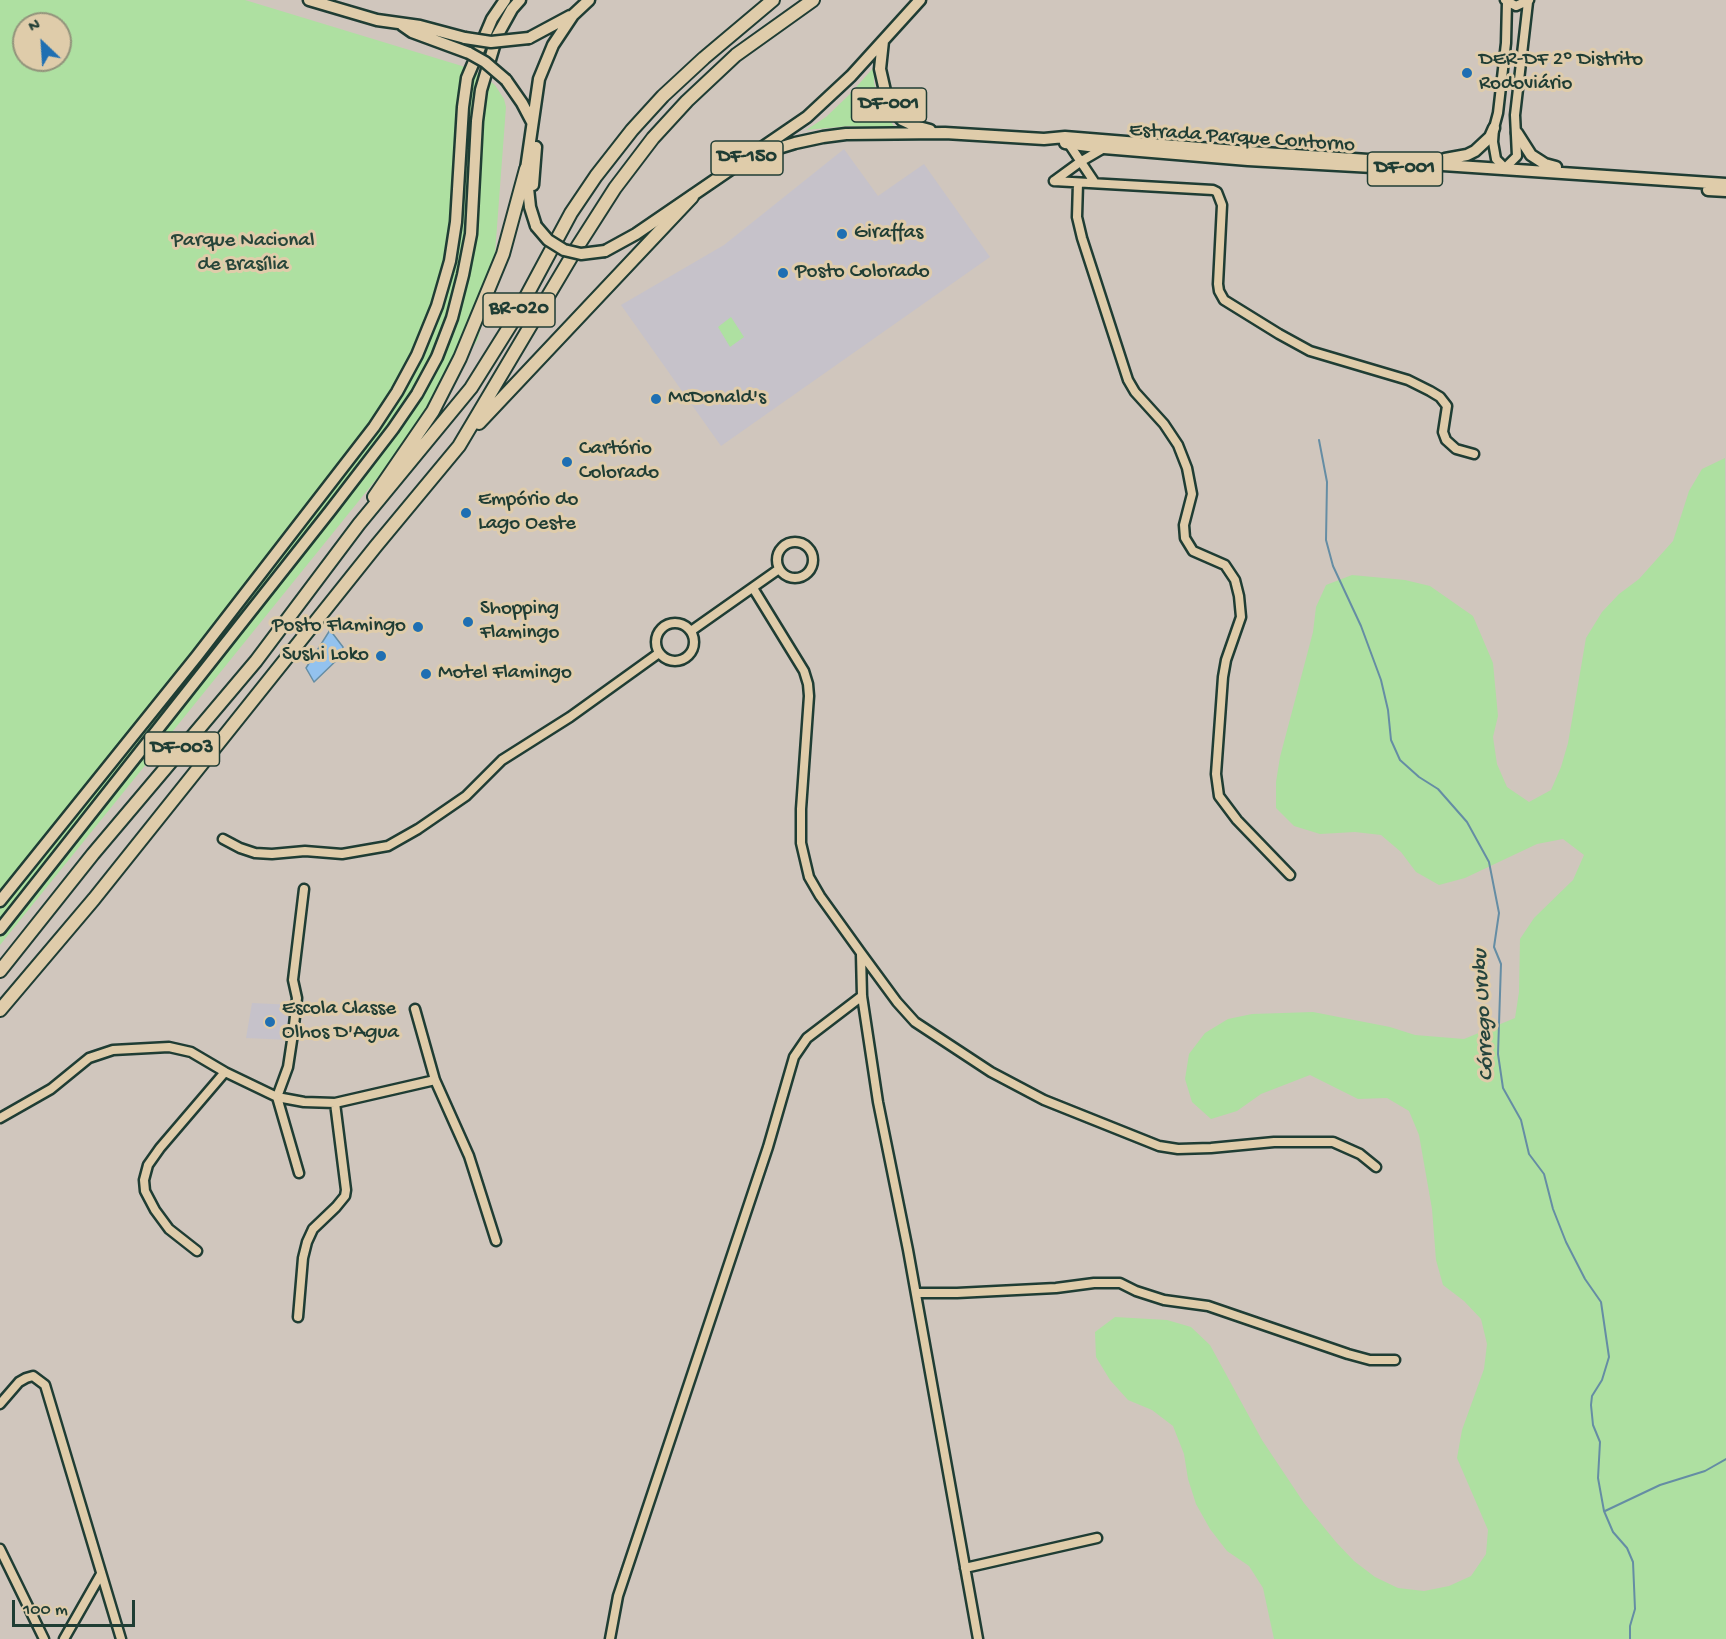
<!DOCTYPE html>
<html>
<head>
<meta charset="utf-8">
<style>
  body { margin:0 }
  #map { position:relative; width:1726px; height:1639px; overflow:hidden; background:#d0c6bd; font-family:"Gochi Hand",sans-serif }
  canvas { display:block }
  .north { position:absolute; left:12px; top:12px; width:60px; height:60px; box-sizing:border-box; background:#dfccaa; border:2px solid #92937b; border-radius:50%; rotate:335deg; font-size:16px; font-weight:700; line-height:24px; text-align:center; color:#1f3d34 }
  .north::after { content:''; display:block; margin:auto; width:21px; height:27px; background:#1f6fb2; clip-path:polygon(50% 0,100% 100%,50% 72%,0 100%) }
  .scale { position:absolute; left:12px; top:1600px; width:123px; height:27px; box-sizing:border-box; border:3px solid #1f3d34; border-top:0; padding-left:8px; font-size:18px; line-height:21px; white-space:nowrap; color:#1f3d34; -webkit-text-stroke:4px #dfccaa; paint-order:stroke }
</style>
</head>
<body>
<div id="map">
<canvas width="1726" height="1639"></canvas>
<div class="north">N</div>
<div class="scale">100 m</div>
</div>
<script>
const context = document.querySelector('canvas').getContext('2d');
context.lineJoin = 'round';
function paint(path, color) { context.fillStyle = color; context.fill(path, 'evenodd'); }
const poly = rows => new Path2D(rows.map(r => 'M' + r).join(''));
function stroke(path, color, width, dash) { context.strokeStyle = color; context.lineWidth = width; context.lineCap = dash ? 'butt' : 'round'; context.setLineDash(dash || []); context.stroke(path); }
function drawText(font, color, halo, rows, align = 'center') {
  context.font = font + ' "Gochi Hand",sans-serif'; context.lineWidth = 6; context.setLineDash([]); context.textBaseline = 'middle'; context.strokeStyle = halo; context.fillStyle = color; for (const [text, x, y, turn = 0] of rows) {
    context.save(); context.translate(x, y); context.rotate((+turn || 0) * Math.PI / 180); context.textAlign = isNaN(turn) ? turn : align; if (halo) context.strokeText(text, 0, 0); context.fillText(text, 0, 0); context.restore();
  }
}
paint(poly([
  [844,149,878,196,924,164,990,257,721,446,621,305,724,245],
  [252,1003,294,1005,290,1040,246,1038]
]), '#c6c2ca');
paint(poly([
  [0,0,245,0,462,66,483,76,495,85,504,99,506,107,493,280,478,339,429,414,0,945],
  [24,24,60,24,60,60,24,60],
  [874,67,874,83,879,101,893,125,902,129,849,126,806,130,826,117,851,93],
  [731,317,744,337,730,347,718,327],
  [1725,458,1726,1639,1274,1639,1263,1588,1249,1566,1227,1551,1210,1529,1196,1504,1188,1479,1184,1454,1173,1426,1152,1410,1128,1400,1110,1380,1096,1357,1095,1332,1115,1317,1167,1320,1191,1327,1210,1345,1262,1440,1304,1503,1336,1542,1354,1561,1375,1577,1398,1588,1424,1591,1449,1586,1471,1576,1486,1554,1488,1530,1457,1458,1462,1430,1484,1369,1487,1344,1481,1319,1464,1301,1443,1285,1436,1260,1432,1209,1419,1135,1409,1111,1387,1098,1358,1099,1310,1075,1261,1094,1237,1111,1211,1119,1192,1102,1185,1079,1189,1054,1205,1033,1228,1019,1252,1014,1313,1012,1390,1027,1415,1035,1464,1039,1515,1018,1519,992,1520,939,1534,918,1573,880,1584,855,1563,839,1537,844,1465,878,1439,885,1416,872,1401,852,1381,835,1355,832,1320,834,1294,826,1276,808,1276,782,1280,757,1313,632,1316,607,1326,585,1352,575,1405,580,1430,586,1473,616,1493,663,1498,716,1493,737,1497,764,1507,787,1529,802,1551,790,1561,767,1568,743,1586,638,1602,612,1619,594,1639,579,1673,541,1689,491,1702,469]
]), '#aee0a1');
const water = poly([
  [330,630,343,647,342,655,314,682,306,668,330,630]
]);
paint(water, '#93c2ee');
stroke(water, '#658da4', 1.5);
stroke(poly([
  [1319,440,1327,482,1326,540,1333,566,1361,626,1381,680,1388,710,1391,740,1400,760,1419,777,1438,789,1467,822,1489,862,1499,913,1494,947,1501,964,1498,1054,1503,1088,1521,1120,1529,1154,1544,1174,1553,1209,1566,1242,1585,1279,1601,1302,1609,1357,1602,1380,1592,1396,1591,1405,1593,1425,1600,1442,1598,1478,1604,1511,1613,1532,1627,1548,1633,1562,1635,1609,1630,1626,1630,1639],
  [1605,1511,1660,1485,1705,1471,1726,1459]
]), '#658da4', 2);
const minor = poly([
  [1505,0,1516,6,1529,0],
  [1507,2,1506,43,1498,113,1494,128,1493,142,1496,159,1505,168,1517,156,1515,115,1528,2],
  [1067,141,1095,183],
  [1054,181,1213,190,1217,192,1222,205,1218,284,1219,291,1224,300,1279,334,1310,351,1408,380,1430,391,1440,397,1447,406,1443,432,1446,440,1456,449,1474,454],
  [1054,181,1080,162,1104,148],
  [1078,183,1077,217,1082,238,1128,380,1135,392,1164,424,1178,445,1187,468,1192,494,1184,525,1185,538,1193,551,1225,565,1235,580,1239,596,1241,617,1226,660,1223,677,1216,774,1219,796,1237,820,1290,875],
  '777 560a18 18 0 1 1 36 0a18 18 0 1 1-36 0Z',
  [753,588,804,671,808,684,809,696,801,809,801,843,809,877,820,896,861,953,897,1002,915,1022,991,1072,1044,1100,1159,1146,1178,1149,1211,1148,1274,1142,1333,1142,1360,1154,1376,1167],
  '656 642a19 19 0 1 1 38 0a19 19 0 1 1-38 0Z',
  [691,631,779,569],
  [223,839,240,848,255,853,272,854,305,851,342,854,388,846,418,829,466,796,502,760,570,717,659,653],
  [861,954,862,996,878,1102,908,1250,978,1639],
  [415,1009,435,1080,469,1156,496,1241],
  [0,1118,51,1089,89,1058,113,1050,169,1047,191,1052,225,1072,277,1097,304,1102,335,1103,435,1080],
  [299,1173,277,1097,288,1067,293,1034,297,998,293,980,304,889],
  [197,1251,169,1229,155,1210,145,1191,144,1180,148,1165,160,1148,225,1072],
  [916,1293,957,1293,1056,1288,1094,1283,1120,1283,1136,1291,1164,1300,1208,1306,1348,1354,1370,1360,1395,1360],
  [298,1317,303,1258,307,1242,313,1229,336,1207,345,1196,346,1190,335,1103],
  [0,1404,19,1382,26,1378,33,1376,45,1385,121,1639],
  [0,1549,44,1639],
  [965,1568,1097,1538],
  [64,1639,101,1574],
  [610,1639,618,1596,768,1147,794,1057,807,1038,862,996]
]);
const major = poly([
  [309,0,377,20,420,26,465,38],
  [402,25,412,32,469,53],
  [529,38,570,16],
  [883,41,880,69,888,104,902,120,915,126,930,130],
  [506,80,522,103,532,122],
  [1517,133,1531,155,1545,164,1556,167],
  [1065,143,1104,148,1248,160,1426,170],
  [749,157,795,143,823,137,846,134,945,133,1044,139,1065,137,1249,152,1726,184],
  [1445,159,1467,155,1475,151,1490,137,1494,128],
  [533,185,536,147],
  [1708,190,1726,191],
  [536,226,530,207,526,169,539,79,553,45,573,15,589,0],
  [605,251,636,234,807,117,851,76,920,0],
  [0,901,197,656,374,427,397,392,417,355,437,306,450,261,456,222,463,107,467,78,492,19,505,0],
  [0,929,330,511,393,429,417,394,437,357,452,318,463,275,471,234,477,121,481,90,497,36,512,9,520,0]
]);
const highway = poly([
  [479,423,692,197],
  [374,497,433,411,460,358,503,254,526,169],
  [0,971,93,854,256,661,359,524,471,388,513,321,571,213,596,176,632,130,663,96,704,58,773,0],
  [0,1010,94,899,376,546,459,446,576,249,615,188,653,138,687,101,736,55,813,0]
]);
stroke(minor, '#1f3d34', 13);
stroke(major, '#1f3d34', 15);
stroke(highway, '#1f3d34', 16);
stroke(minor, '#dfccaa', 8);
stroke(major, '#dfccaa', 10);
stroke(highway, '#dfccaa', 12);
const majorBridge = poly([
  [465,38,491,42,529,38],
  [469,53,485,62,506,80],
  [536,226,548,240,564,250,581,254,605,251]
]);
stroke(majorBridge, '#1f3d34', 15, []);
stroke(majorBridge, '#dfccaa', 10);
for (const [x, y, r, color] of [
  [1467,73,6,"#1f6fb2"],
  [842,234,6,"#1f6fb2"],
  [783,273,6,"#1f6fb2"],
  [656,399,6,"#1f6fb2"],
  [567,462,6,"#1f6fb2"],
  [466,513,6,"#1f6fb2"],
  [468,622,6,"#1f6fb2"],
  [418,627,6,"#1f6fb2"],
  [381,656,6,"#1f6fb2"],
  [426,674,6,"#1f6fb2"],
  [270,1022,6,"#1f6fb2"]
]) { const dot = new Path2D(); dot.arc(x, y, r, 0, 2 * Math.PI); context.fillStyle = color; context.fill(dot); stroke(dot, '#dfccaa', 2); }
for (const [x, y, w] of [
  [889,105,75],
  [747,158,72],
  [1405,169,75],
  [519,310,72],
  [182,749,75]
]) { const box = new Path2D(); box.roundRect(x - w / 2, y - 17, w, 34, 4.5); context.fillStyle = '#dfccaa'; context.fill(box); stroke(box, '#1f3d34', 1.5); }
drawText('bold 20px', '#1f3d34', null, [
  ["DF-001",889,105],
  ["DF-150",747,158],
  ["DF-001",1405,169],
  ["BR-020",519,310],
  ["DF-003",182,749]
]);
drawText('21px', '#1f3d34', '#dfccaa', [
  ["DER-DF 2º Distrito",1479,61],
  ["Rodoviário",1479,85],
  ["Giraffas",854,234],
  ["Posto Colorado",795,273],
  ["McDonald's",668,399],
  ["Cartório",579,450],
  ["Colorado",579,474],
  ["Empório do",478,501],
  ["Lago Oeste",478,525],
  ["Shopping",480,610],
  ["Flamingo",480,634],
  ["Posto Flamingo",406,627,"right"],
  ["Sushi Loko",369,656,"right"],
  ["Motel Flamingo",438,674],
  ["Escola Classe",282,1010],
  ["Olhos D'Agua",282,1034]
], 'left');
drawText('21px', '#1f3d34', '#dfccaa', [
  ["Estrada Parque Contorno",1242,139,4]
]);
drawText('21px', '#264539', '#dfccaa', [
  ["Parque Nacional",243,242],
  ["de Brasília",243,266]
]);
drawText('italic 22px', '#25443d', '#dfccaa', [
  ["Córrego Urubu",1485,1015,-93]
]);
</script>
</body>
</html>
